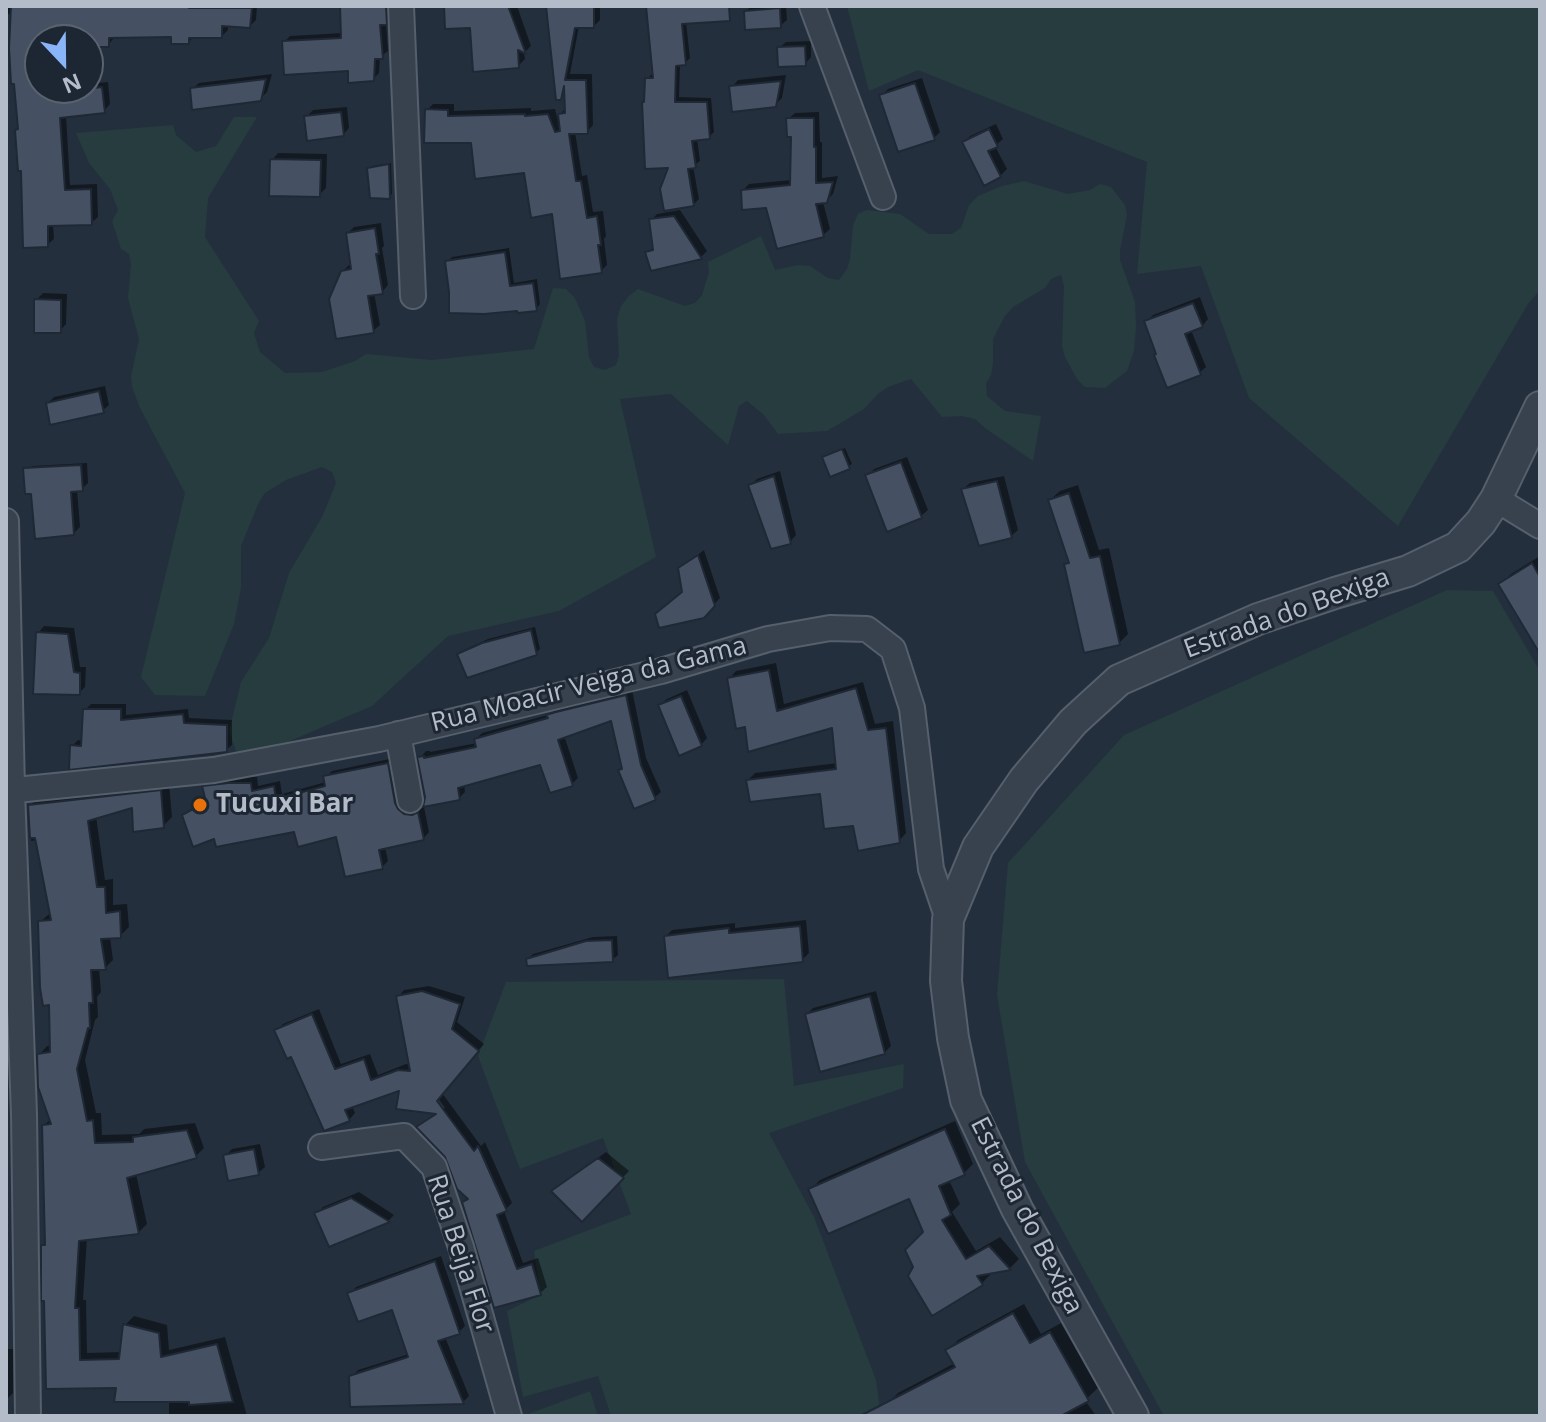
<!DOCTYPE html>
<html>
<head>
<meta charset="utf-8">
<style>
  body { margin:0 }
  #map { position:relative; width:1546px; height:1422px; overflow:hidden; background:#242f3e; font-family:"Open Sans",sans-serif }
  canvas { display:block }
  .frame { position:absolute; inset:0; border:8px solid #b4bcc9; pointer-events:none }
  .north { position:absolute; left:24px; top:24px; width:80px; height:80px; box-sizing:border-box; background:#1d2633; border:2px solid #59626f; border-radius:50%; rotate:158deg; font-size:22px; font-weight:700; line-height:32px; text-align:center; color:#b4bcc9 }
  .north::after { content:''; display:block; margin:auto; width:28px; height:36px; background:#8ab4f8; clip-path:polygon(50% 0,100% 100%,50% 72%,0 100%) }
</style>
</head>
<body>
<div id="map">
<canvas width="1546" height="1422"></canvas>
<div class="frame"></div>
<div class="north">N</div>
</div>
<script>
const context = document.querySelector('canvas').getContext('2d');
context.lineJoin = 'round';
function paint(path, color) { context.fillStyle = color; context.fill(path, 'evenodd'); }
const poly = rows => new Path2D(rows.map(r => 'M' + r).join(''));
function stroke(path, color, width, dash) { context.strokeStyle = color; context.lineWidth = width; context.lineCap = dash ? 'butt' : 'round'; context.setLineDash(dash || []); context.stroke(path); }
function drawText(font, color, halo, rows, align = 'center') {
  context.font = font + ' "Open Sans",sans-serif'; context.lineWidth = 6; context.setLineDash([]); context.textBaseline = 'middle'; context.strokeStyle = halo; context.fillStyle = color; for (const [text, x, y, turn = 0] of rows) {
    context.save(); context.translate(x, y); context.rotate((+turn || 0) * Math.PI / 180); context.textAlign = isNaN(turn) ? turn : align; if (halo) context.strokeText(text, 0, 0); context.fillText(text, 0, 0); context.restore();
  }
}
paint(poly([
  [847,6,1540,6,1540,290,1528,304,1398,526,1249,398,1201,266,1137,274,1147,162,918,70,869,91],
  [234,117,257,117,208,198,205,237,259,321,254,333,260,352,285,373,322,372,355,361,366,354,432,360,534,349,553,288,566,289,575,298,585,321,589,357,594,367,605,370,616,365,619,355,617,319,621,306,629,296,638,289,685,306,695,303,702,295,709,272,708,262,761,236,775,270,798,265,810,266,828,278,839,280,847,269,850,259,853,225,858,214,867,210,900,214,929,234,952,234,961,228,969,205,978,196,1002,186,1024,181,1068,194,1090,190,1100,184,1111,187,1125,205,1127,215,1120,250,1120,260,1135,302,1136,326,1134,351,1127,371,1105,388,1085,387,1077,379,1065,357,1062,346,1064,286,1061,275,1051,279,1045,288,1013,307,1005,316,993,339,993,363,991,375,986,384,987,396,1005,411,1041,416,1033,461,985,428,975,419,962,416,942,417,911,379,888,387,879,393,864,409,827,431,778,434,764,415,747,401,739,406,728,445,671,394,620,399,656,557,559,611,448,636,372,706,269,750,236,751,229,731,241,682,269,638,289,573,322,517,336,483,332,472,322,467,286,480,265,493,259,502,241,546,241,588,234,624,205,696,155,695,141,677,185,493,140,408,132,387,131,376,139,339,128,298,131,265,129,254,121,249,112,221,118,210,110,189,89,163,76,133,173,125,176,135,196,152,216,146],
  [1447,590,1493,591,1540,671,1540,1416,1164,1416,1025,1162,997,995,1008,863,1124,735],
  [784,979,794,1086,904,1064,903,1088,769,1133,814,1217,876,1380,881,1416,611,1416,598,1376,523,1397,507,1311,540,1295,534,1251,631,1214,603,1138,520,1169,478,1056,506,982],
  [590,1391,598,1416,523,1416]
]), '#263c3f');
paint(poly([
  [6,6,257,6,256,20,250,26,228,24,228,30,222,36,194,36,189,42,173,35,114,36,114,38,108,45,88,45,88,40,40,40,40,88,88,88,88,84,108,82,110,104,104,111,66,115,70,185,97,184,98,217,91,223,53,224,54,239,47,245,20,128,12,14,6,14],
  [342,6,391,6,392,17,386,23,388,51,380,57,379,73,373,79,284,42,290,36,343,33],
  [446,6,517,6,531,46,524,53,525,59,518,66],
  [548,6,600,6,600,20,594,26,579,26,570,74,592,74,593,125,587,132,575,132,582,176,587,175,593,212,603,211,606,236,604,239,607,265,601,271,553,212,526,171,473,141,427,110,433,104,454,104,454,111,531,108,531,111,555,109,557,117,566,108,566,92,560,98],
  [649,6,699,6,686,22,690,58,685,63,680,64,679,97,711,98,714,132,709,137,697,138,700,161,693,166,699,199,694,204,671,166,647,79,652,74,654,74],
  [751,6,786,6,787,20,780,26,746,11],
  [811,41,811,57,805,64,779,48,786,42],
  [272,74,267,92,260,99,192,89,199,83],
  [786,75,782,98,775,105,732,87,738,80],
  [922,78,940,132,934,138,881,96,888,89],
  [347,107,349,128,343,135,306,117,313,110],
  [819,112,820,142,822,142,822,178,838,176,833,194,826,201,823,202,830,229,823,235,767,206,743,190,749,184,792,180,793,135,788,119,795,113],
  [996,124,1003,139,995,146,1007,169,1000,176,964,143,970,136],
  [278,153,327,154,326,188,319,195,272,160],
  [391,163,392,194,389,197,369,169,372,166],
  [680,210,707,251,701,257,648,253,654,246,651,220,657,214],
  [381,223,384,246,382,248,388,285,382,292,374,293,380,325,373,331,342,272,349,265,353,265,348,233,354,227],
  [509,248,514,283,537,279,540,304,536,309,519,309,447,262,452,257],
  [43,293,67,294,66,324,60,331,36,300],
  [1200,297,1208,319,1202,326,1191,330,1206,367,1199,373,1158,354,1146,322,1153,315],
  [105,386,109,405,102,411,48,403,54,397],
  [845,448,852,464,832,475,827,455],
  [907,457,928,510,921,516,888,529,868,476,874,469],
  [87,463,88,483,82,489,77,490,80,527,74,533,33,492,26,473,32,466],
  [780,471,796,535,790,542,750,486,757,479],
  [1004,476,1018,530,1011,536,963,489,970,483],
  [1078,485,1099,550,1109,548,1128,634,1119,643,1067,565,1070,561,1050,500,1060,491],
  [704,550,720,598,703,616,684,591,680,569],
  [1540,556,1540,650,1501,584,1511,574],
  [44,626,74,628,80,667,86,667,85,687,79,693,38,633],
  [535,627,540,649,536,653,460,654,464,650,488,639],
  [776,663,784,704,863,682,875,724,893,721,906,833,899,841,855,824,822,791,748,780,755,773,838,763,834,726,746,725,729,679,736,671],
  [632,690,646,758,661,792,654,798,620,771,624,767,613,718,564,735,578,778,572,784,541,762,464,784,465,792,459,798,427,797,420,758,426,751,430,751,430,752,477,743,476,739,482,733,551,714,555,710,564,706],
  [687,690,707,738,701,745,660,705,667,699],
  [91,704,126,704,126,715,188,709,189,718,232,720,232,745,226,750,72,746,78,740,83,741,85,710],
  [394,758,411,808,420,809,424,807,429,832,423,839,385,847,388,861,382,867,338,834,295,830,216,836,184,815,191,809,207,800,204,787,210,781,236,777,257,777,258,786,280,781,282,794,326,782,326,777,332,771],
  [169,783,172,817,163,826,134,805,96,816,105,880,113,879,113,905,127,904,129,927,120,936,110,937,113,960,105,968,99,968,101,992,97,997,98,1017,95,1020,85,1060,96,1113,101,1113,102,1135,139,1134,144,1129,195,1123,204,1148,196,1156,136,1174,147,1224,139,1232,87,1238,83,1300,86,1300,87,1353,122,1352,125,1325,134,1316,167,1325,169,1350,225,1337,247,1416,169,1416,169,1400,118,1386,48,1387,43,1246,47,1241,44,1125,51,1119,39,1055,47,1046,52,1045,51,1003,40,922,49,914,52,913,38,840,31,841,30,806,38,797],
  [806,920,809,953,802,960,666,936,672,930,735,923,735,928],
  [617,936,618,955,612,960,528,959,533,954,593,937],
  [429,986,465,997,457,1022,484,1044,442,1093,481,1146,485,1142,512,1203,504,1211,523,1263,538,1258,547,1287,540,1293,495,1305,464,1203,469,1197,447,1156,419,1127,438,1112,401,1088,352,1106,355,1113,349,1120,292,1055,277,1031,283,1024,319,1009,341,1064,370,1054,378,1075,406,1064,410,1065,398,997,404,990],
  [433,1091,445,1108,440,1108,430,1094],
  [876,991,891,1046,884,1053,807,1014,813,1008],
  [955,1121,973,1164,964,1173,949,1180,960,1204,952,1212,976,1251,1000,1237,1019,1259,1010,1268,989,1272,991,1274,981,1284,925,1232,910,1197,811,1189,820,1180],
  [260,1144,265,1167,258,1173,225,1156,232,1149],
  [606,1152,629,1171,582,1219,553,1191],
  [359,1192,394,1215,389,1220,330,1244,317,1213,323,1207],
  [441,1256,465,1326,459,1332,445,1337,469,1396,463,1402,351,1377,358,1370,409,1354,394,1307,350,1294,356,1287],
  [1024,1304,1041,1334,1061,1323,1098,1388,1085,1400,1096,1416,893,1416,887,1404,898,1393,955,1363,948,1351,958,1340],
  [6,1349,13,1349,13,1393,6,1400]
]), '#0007');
const building = poly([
  [11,6,189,6,189,8,252,8,250,28,222,26,222,38,189,38,189,44,171,44,171,37,109,38,109,47,88,47,88,40,40,40,40,88,54,88,55,92,102,87,105,113,60,118,65,190,91,189,92,225,48,226,48,247,23,248,21,171,18,171,15,130,18,129,14,84,11,84,9,48,11,6],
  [340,6,386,6,387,25,380,25,383,59,375,59,374,81,348,83,348,71,284,75,282,41,341,38,340,6],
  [444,6,508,6,526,54,518,50,519,68,473,72,470,28,445,29,444,6],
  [546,6,594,6,594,28,575,28,565,80,586,80,588,134,569,134,576,181,581,181,587,218,597,216,601,245,598,245,602,273,560,279,552,214,531,218,524,173,475,179,471,143,424,143,425,109,448,110,448,116,525,114,525,116,548,114,555,132,560,131,558,114,565,113,564,86,561,100,556,100,546,6],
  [646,6,729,6,730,21,682,24,686,65,676,66,675,102,707,102,710,139,692,141,696,168,688,169,694,206,664,211,660,189,668,168,645,169,642,102,644,102,645,78,653,78,646,6],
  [780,8,781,28,745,30,744,11,780,8],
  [805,46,806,66,778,67,777,47,805,46],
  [266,79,261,101,192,110,190,88,266,79],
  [781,81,776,107,732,112,729,86,781,81],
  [915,83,935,140,898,152,879,95,915,83],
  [341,112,344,136,307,141,304,116,341,112],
  [786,118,814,118,814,147,816,147,816,183,833,182,827,203,816,204,824,237,777,249,766,208,742,210,741,190,790,185,791,137,787,137,786,118],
  [989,129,998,147,988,151,1001,177,984,186,962,142,989,129],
  [270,159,321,160,320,197,269,196,270,159],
  [389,164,390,199,370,198,367,168,389,164],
  [674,216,702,259,651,271,645,252,653,250,649,219,674,216],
  [375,228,379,254,376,254,383,294,368,296,374,333,336,339,329,299,341,271,351,269,346,233,375,228],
  [505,252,510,286,533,283,537,311,518,313,517,311,484,314,449,313,449,292,445,261,505,252],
  [34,299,61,300,61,333,34,333,34,299],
  [1193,303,1203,327,1185,334,1201,375,1167,388,1154,355,1156,354,1144,321,1193,303],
  [99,391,104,413,50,425,46,403,99,391],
  [842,449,850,469,830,477,822,457,842,449],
  [901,462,922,518,887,532,865,475,901,462],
  [81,465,83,491,71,492,74,535,35,539,31,494,25,494,23,468,81,465],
  [774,476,791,544,771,549,748,485,774,476],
  [997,481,1012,538,979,546,961,489,997,481],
  [1069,493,1090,558,1100,556,1120,645,1084,653,1064,564,1069,563,1048,500,1069,493],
  [698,555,715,606,704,618,659,628,655,614,682,592,678,568,698,555],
  [1532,563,1540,577,1540,654,1498,584,1532,563],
  [531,630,537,655,467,678,457,654,482,643,531,630],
  [36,632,68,634,74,672,80,673,80,695,33,694,36,632],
  [769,670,777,711,856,688,868,730,886,728,900,843,858,851,853,826,824,829,820,794,750,802,746,780,836,769,832,728,748,752,745,727,736,729,727,678,769,670],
  [626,695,641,765,656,800,634,809,618,770,622,769,611,721,558,740,573,786,550,793,540,765,458,788,460,800,423,807,425,797,417,757,424,756,424,758,476,747,474,739,548,718,546,715,556,712,626,695],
  [681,696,702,746,679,756,658,705,681,696],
  [83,709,121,709,121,720,183,714,184,723,227,725,227,752,69,770,70,745,81,746,83,709],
  [388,763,395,803,398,809,404,814,412,815,418,812,424,840,379,850,383,869,345,877,336,837,298,847,294,832,216,847,214,839,193,847,182,815,206,802,202,786,228,783,251,783,252,791,274,786,276,799,325,786,323,776,388,763],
  [161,790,164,828,133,832,132,808,88,821,97,887,105,887,106,913,120,911,121,938,101,939,106,970,91,970,93,1003,89,1003,90,1028,88,1028,77,1069,87,1121,93,1120,95,1143,133,1142,133,1137,187,1130,197,1158,127,1178,139,1234,79,1241,75,1308,79,1308,80,1360,119,1359,123,1324,159,1333,161,1357,217,1344,233,1402,189,1405,189,1402,114,1402,116,1388,46,1389,44,1301,41,1301,41,1245,45,1245,42,1125,51,1124,38,1087,37,1054,50,1052,49,1005,43,1006,40,988,38,921,51,920,35,838,30,838,28,805,161,790],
  [800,926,803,962,668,978,664,936,729,928,729,933,800,926],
  [612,940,613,962,527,966,526,959,586,941,612,940],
  [422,991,460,1004,452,1029,479,1051,437,1101,474,1151,478,1146,507,1211,497,1215,517,1269,532,1264,541,1295,494,1308,462,1202,468,1199,457,1189,445,1157,416,1127,436,1114,396,1109,399,1091,345,1110,350,1121,324,1131,291,1057,287,1059,274,1030,312,1014,335,1069,364,1059,371,1080,398,1070,410,1071,396,996,422,991],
  [870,996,885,1054,820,1072,805,1014,870,996],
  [945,1129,965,1175,939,1186,951,1215,942,1220,966,1259,989,1246,1011,1270,977,1276,983,1285,932,1316,908,1276,913,1267,905,1250,923,1232,909,1199,828,1234,808,1189,945,1129],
  [254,1149,259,1175,228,1181,223,1155,254,1149],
  [598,1158,624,1178,582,1222,551,1191,598,1158],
  [351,1198,390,1222,329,1247,314,1213,351,1198],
  [435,1261,460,1334,438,1341,464,1404,350,1407,349,1376,408,1357,392,1310,358,1322,347,1293,435,1261],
  [1013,1313,1030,1343,1050,1332,1089,1401,1061,1416,860,1416,955,1367,945,1350,1013,1313]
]);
paint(building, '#455162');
stroke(building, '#1f2835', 2);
const minor = poly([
  [401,6,413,296],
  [812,6,883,197],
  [1496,499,1540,526],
  [6,521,12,790,24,1114,28,1416],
  [398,734,410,800],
  [6,791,214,770,379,739,661,671,768,639,830,628,867,629,893,649,912,708,931,869,948,919],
  [321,1147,404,1136,434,1167,461,1247,509,1416]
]);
const tertiary = poly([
  [1133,1416,1017,1209,966,1100,953,1038,946,981,948,919,978,847,1024,780,1073,722,1119,680,1258,619,1335,593,1408,571,1458,547,1481,522,1496,499,1540,407]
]);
stroke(minor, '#565f6c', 28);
stroke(tertiary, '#565f6c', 34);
stroke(minor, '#38414e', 24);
stroke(tertiary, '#38414e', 30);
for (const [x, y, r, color] of [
  [200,805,8,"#e8710a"]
]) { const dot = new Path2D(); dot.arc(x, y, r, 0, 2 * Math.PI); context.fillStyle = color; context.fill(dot); stroke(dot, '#1d2633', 3); }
drawText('26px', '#b4bcc9', '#1d2633', [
  ["Estrada do Bexiga",1287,614,-20],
  ["Rua Moacir Veiga da Gama",589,685,-14],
  ["Estrada do Bexiga",1026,1216,63],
  ["Rua Beija Flor",460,1254,72]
]);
drawText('bold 26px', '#b4bcc9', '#1d2633', [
  ["Tucuxi Bar",216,805]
], 'left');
</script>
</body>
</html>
